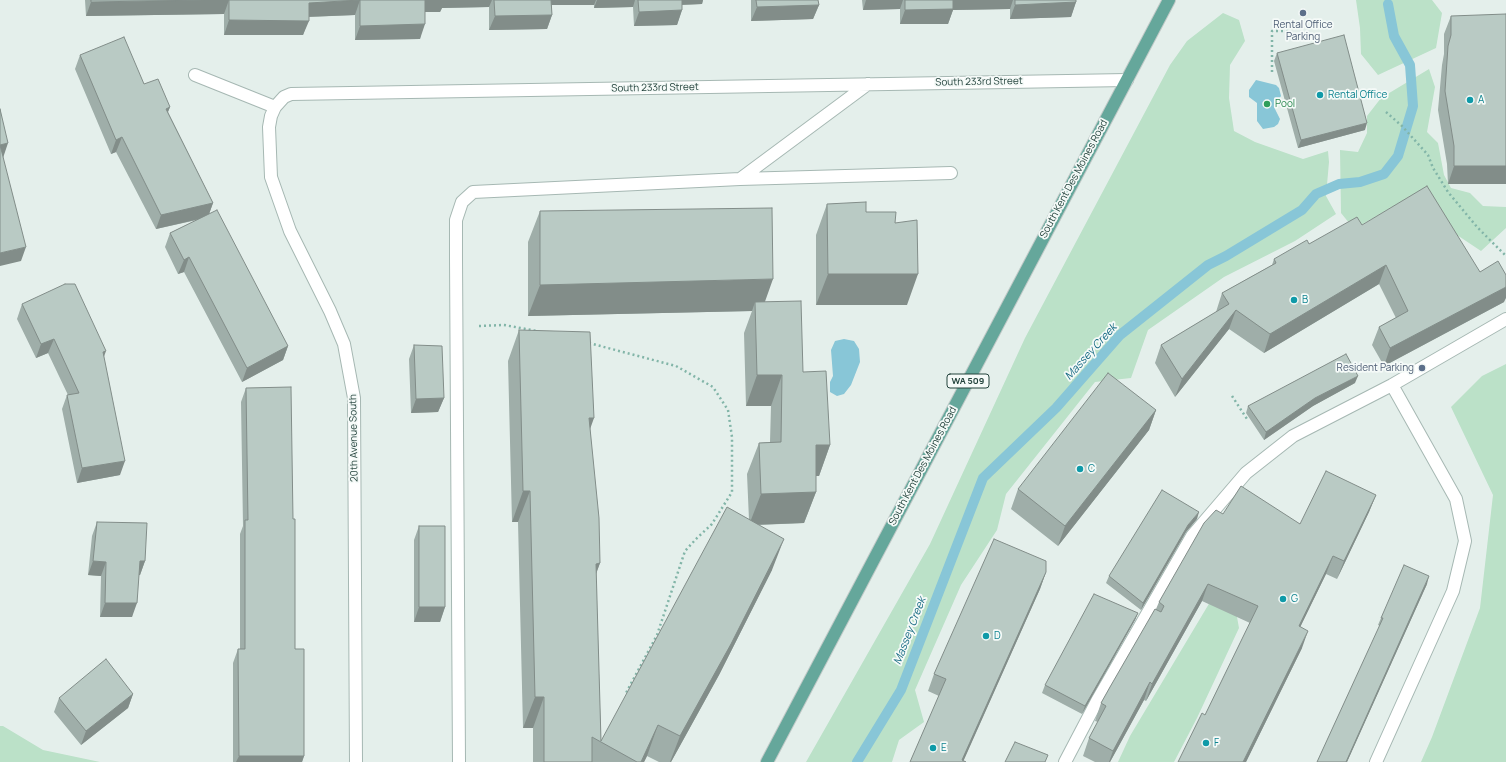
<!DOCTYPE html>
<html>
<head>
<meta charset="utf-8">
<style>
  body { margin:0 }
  canvas { display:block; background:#e4efeb }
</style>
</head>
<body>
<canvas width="1506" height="762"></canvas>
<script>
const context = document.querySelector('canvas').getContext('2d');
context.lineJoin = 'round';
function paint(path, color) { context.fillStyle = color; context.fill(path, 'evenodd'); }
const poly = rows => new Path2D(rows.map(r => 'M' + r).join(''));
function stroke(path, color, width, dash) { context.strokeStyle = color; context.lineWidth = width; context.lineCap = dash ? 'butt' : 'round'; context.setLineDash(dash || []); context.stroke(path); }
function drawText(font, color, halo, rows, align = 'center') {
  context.font = font + ' Manrope,sans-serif'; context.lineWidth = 3.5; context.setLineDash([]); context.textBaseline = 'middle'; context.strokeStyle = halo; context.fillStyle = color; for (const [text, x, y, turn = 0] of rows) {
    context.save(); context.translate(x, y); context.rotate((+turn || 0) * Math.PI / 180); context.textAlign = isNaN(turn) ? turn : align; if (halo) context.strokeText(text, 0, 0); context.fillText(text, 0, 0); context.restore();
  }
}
paint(poly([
  [1356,0,1432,0,1442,13,1436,48,1378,75,1361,54,1360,28],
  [1223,13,1239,20,1245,41,1230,65,1229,98,1234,131,1255,142,1303,159,1328,151,1329,162,1326,196,1336,214,1295,241,1224,277,1148,330,1131,378,1095,382,1006,494,997,530,961,585,915,690,924,722,899,740,892,762,806,762,930,544,1025,338,1170,65,1187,41],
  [1429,69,1435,87,1427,132,1438,143,1444,175,1451,188,1470,193,1483,206,1506,207,1506,228,1481,251,1454,233,1410,197,1354,229,1341,213,1340,150,1358,152,1367,133,1367,116,1381,98],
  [1506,364,1506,762,1421,762,1432,737,1480,608,1493,495,1451,407,1482,376],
  [1250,535,1235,606,1239,628,1197,718,1174,762,1118,762,1130,736],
  [0,726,3,726,43,750,100,762,0,762]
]), '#bbe1c8');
paint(poly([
  [1256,80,1276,85,1279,88,1281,96,1275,105,1275,109,1280,119,1278,124,1274,127,1263,129,1257,121,1257,103,1249,97,1249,90],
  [844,339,854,341,859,349,860,362,851,385,844,394,837,396,830,392,830,382,833,376,831,350,835,341]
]), '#88c6d7');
stroke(poly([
  [857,762,901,690,983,478,1056,408,1120,335,1208,265,1226,256,1302,210,1316,194,1339,184,1360,182,1384,174,1398,156,1413,106,1410,65,1394,36,1388,4]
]), '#88c6d7', 10);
const street = poly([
  [195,75,275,107,284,97,291,94,1127,80],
  [275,107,271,116,269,127,271,177,290,231,330,311,344,344,354,398,356,762],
  [740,179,951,173],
  [459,762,456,258,456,220,462,202,473,192,740,179,868,84],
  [1065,762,1097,701,1192,536,1246,473,1293,436,1392,385,1506,319],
  [1376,762,1453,591,1465,541,1456,499,1392,385]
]);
const primary = poly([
  [767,762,1169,0]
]);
stroke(street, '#a6b8b3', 14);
stroke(primary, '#c1cac8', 14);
stroke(poly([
  [1272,72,1272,31,1290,31],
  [1386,112,1402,126,1428,155,1433,168,1448,192,1477,227,1506,256],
  [479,326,504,325,537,331],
  [589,343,676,366,713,387,728,410,732,437,732,492,712,524,697,538,685,551,657,635,626,693],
  [1232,396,1247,419]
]), '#82b5a8', 2.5, [2, 3]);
stroke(street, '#fff', 12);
stroke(primary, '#65a79b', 12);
paint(poly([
  [85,0,703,0,702,4,682,5,682,10,677,25,634,26,633,7,594,8,594,5,552,5,552,15,547,29,489,30,489,7,442,8,440,12,425,12,420,39,355,40,355,15,309,17,303,35,224,35,224,14,86,16],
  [751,0,818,0,819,5,813,19,751,21],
  [862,0,1076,0,1076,2,1071,17,1010,19,1010,9,953,10,948,24,900,24,900,9,863,10],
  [1451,16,1506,184,1448,184,1447,164,1438,110,1442,65,1444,54,1444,34],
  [1277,53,1365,130,1298,148,1274,61],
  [80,55,144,84,170,107,168,112,213,203,209,214,288,346,283,360,242,382,184,272,178,274,165,247,170,233,197,220,156,229,116,152,111,154,75,69],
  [827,204,866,212,895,223,907,305,816,305,816,235],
  [540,211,765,302,803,372,830,445,819,476,816,476,816,492,804,523,758,525,772,570,719,675,671,762,659,762,647,756,644,762,533,762,533,728,523,728,518,522,512,522,508,361,519,330,590,429,600,563,596,573,601,741,749,520,747,474,759,443,770,442,771,406,746,406,744,333,752,311,528,316,528,242],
  [1362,225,1480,272,1504,302,1384,366,1372,345,1379,327,1396,318,1379,284,1264,353,1229,329,1175,397,1155,363,1161,345,1216,312,1222,293,1272,265,1274,259,1309,244],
  [22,304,104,358,120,475,77,483,62,409,67,395,68,395,48,353,36,358,17,319],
  [414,345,444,398,438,412,411,413,409,359],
  [1355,383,1313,406,1264,440,1246,413,1248,406],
  [246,388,295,649,304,756,302,762,233,762,233,663,238,649,240,649,240,534,243,526,241,402],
  [1156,410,1149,430,1058,546,1011,509,1018,489],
  [1376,495,1369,512,1337,579,1326,574,1300,627,1302,648,1246,762,1178,762,1205,715,1250,623,1202,601,1146,701,1144,700,1110,762,1095,762,1083,756,1089,738,1098,722,1095,721,1101,703,1156,609,1159,602,1223,514,1300,524],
  [1197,519,1186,532,1141,610,1106,583,1109,576],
  [97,522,145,561,140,575,139,575,132,617,100,617,101,576,88,575,92,536],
  [419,526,445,607,440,622,414,622,414,540],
  [1046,572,1040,589,963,761,910,762,939,696,928,691,934,674],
  [1427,584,1347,762,1317,762,1380,626,1378,625,1381,618],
  [1138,613,1135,620,1082,714,1042,693,1045,685],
  [133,694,128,708,81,745,54,712,59,698]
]), '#9faea9');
paint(poly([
  [205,0,229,0,224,14,86,16,91,2],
  [360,0,355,15,303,17,309,3],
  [424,0,492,0,489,7,442,8,440,12,419,12],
  [548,0,596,0,594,5,546,5],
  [597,0,635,0,633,7,594,8],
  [678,0,703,0,702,4,676,5],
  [866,0,903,0,900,9,863,10],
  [952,0,1013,0,1010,9,953,10,948,24,900,24,905,10],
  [1076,2,1071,17,1010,19,1015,5],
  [819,5,813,19,751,21,757,7],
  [682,10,677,25,634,26,639,12],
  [552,15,547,29,489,30,495,16],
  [229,20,309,21,303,35,224,35],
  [425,24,420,39,355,40,360,26],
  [170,107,164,121,166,109],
  [1367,123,1365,130,1298,148,1301,140],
  [122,137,116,152,111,154,116,140],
  [8,143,3,158,0,145],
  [1454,166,1506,166,1506,184,1448,184],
  [213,203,208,217,156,229,161,215],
  [26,247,21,261,0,266,0,253],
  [189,257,184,272,178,274,184,260],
  [1386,265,1379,284,1264,353,1270,334],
  [828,274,918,274,907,305,816,305],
  [773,279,762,310,755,302,752,311,528,316,540,285],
  [1506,287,1506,298,1504,302,1384,366,1390,348],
  [1236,310,1229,329,1175,397,1182,379],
  [54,339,48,353,36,358,41,344],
  [288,346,283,360,242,382,247,368],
  [106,351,101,365,103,352],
  [757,375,782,375,771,406,746,406],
  [1358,376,1355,383,1313,406,1264,440,1266,432,1315,398],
  [444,398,438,412,411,413,416,399],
  [1156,410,1149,430,1058,546,1065,526],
  [589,418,594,418,583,449],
  [816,445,830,445,819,476,805,476],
  [125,461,120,475,77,483,82,468],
  [523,491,530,491,518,522,512,522],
  [816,492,804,523,749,525,761,494],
  [1376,495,1369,512,1337,579,1344,561],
  [1199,512,1197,519,1186,532,1141,610,1143,603,1188,525],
  [784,539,772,570,719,675,671,762,670,762,680,736],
  [1333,556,1326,574,1292,644,1299,626],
  [93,561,106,562,101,576,88,575],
  [140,561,145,561,140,575,134,576],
  [600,563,589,594,596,564],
  [1046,572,1040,589,963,762,961,762],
  [1429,576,1427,584,1347,762,1346,762],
  [1208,584,1202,601,1146,701,1152,684],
  [105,603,137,603,132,617,100,617],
  [419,607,445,607,440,622,414,622],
  [1138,613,1135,620,1082,714,1085,706],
  [1308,631,1302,648,1246,762,1243,762],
  [1150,682,1144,700,1110,762,1109,762,1113,751],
  [133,694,128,708,81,745,86,731],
  [535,697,544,697,533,728,523,728],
  [658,725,647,756,644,762,641,762],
  [239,756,304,756,302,762,236,762]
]), '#828d89');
const building = poly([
  [91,0,205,0,91,2,91,0],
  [229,0,425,0,425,24,360,26,360,0,309,3,309,21,229,20,229,0],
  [494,0,551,0,552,15,495,16,494,0],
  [638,0,682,0,682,10,639,12,638,0],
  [756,0,818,0,819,5,757,7,756,0],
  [905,0,953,0,953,9,905,10,905,0],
  [1015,0,1076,0,1076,2,1015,5,1015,0],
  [1506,14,1506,166,1454,166,1454,146,1445,91,1448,46,1451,35,1451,16,1506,14],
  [1344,35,1367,123,1301,140,1277,53,1344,35],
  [124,37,144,84,158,79,170,107,166,109,213,203,161,215,122,137,116,140,80,55,124,37],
  [0,109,8,143,0,145,26,247,0,253,0,109],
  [1427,186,1480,272,1498,261,1506,275,1506,287,1390,348,1379,327,1408,311,1386,265,1270,334,1236,310,1182,379,1161,345,1229,304,1222,293,1276,263,1274,259,1307,240,1309,244,1357,217,1362,225,1427,186],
  [866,202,866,212,896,212,895,223,917,220,918,274,828,274,827,204,866,202],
  [772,208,773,279,540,285,540,211,772,208],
  [217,210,288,346,247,368,189,257,184,260,170,233,217,210],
  [65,284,75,284,106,351,103,352,125,461,82,468,67,395,79,393,54,339,41,344,22,304,65,284],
  [801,301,803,372,826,371,830,445,816,445,816,492,761,494,759,443,781,442,782,375,757,375,755,302,801,301],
  [519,330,590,332,594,418,589,418,599,518,600,563,596,564,601,741,727,507,784,539,731,644,680,736,658,725,641,762,637,762,592,737,592,762,544,762,544,697,535,697,530,491,523,491,519,330],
  [414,345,442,346,444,398,416,399,414,345],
  [1346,354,1358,376,1315,398,1266,432,1248,406,1346,354],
  [1108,373,1156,410,1065,526,1018,489,1108,373],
  [291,387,293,519,295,519,295,649,304,649,304,756,239,756,238,649,245,649,245,520,248,520,246,388,291,387],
  [1326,471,1376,495,1344,561,1333,556,1299,626,1308,631,1243,762,1178,762,1202,713,1205,715,1258,606,1208,584,1152,684,1150,682,1113,751,1089,738,1106,706,1101,703,1110,687,1155,609,1161,612,1164,606,1159,602,1204,523,1216,510,1223,514,1241,486,1300,524,1326,471],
  [1162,490,1199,512,1188,525,1143,603,1109,576,1162,490],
  [97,522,147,523,145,561,140,561,137,603,105,603,106,562,93,561,97,522],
  [419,526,445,526,445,607,419,607,419,526],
  [994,539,1046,561,1046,572,962,760,966,762,910,762,946,679,934,674,994,539],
  [1404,565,1429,576,1346,762,1317,762,1383,618,1381,618,1404,565],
  [1094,594,1138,613,1085,706,1045,685,1094,594],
  [106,659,133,694,86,731,59,698,106,659],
  [1015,742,1048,755,1045,762,1005,762,1015,742]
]);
paint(building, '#b9cac4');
stroke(building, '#828d89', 1);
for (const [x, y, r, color] of [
  [1303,13,4,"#5c6f8a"],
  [1320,95,4,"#0f9aa8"],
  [1470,100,4,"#0f9aa8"],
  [1267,104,4,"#2e9e5b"],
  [1294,300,4,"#0f9aa8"],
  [1422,368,4,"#5c6f8a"],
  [1080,469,4,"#0f9aa8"],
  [1283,599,4,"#0f9aa8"],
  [986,636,4,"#0f9aa8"],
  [1206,743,4,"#0f9aa8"],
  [933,748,4,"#0f9aa8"]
]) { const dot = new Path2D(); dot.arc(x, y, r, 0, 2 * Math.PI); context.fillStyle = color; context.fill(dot); stroke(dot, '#f5faf8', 1.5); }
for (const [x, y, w] of [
  [968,381,42]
]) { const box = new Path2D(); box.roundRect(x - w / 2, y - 7, w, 14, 3); context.fillStyle = '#f5faf8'; context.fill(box); stroke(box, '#22423b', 1); }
drawText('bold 9px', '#22423b', null, [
  ["WA 509",968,381]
]);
drawText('10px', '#4e5e75', '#f5faf8', [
  ["Rental Office",1303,25],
  ["Parking",1303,37],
  ["Resident Parking",1414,368,"right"]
]);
drawText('10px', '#22423b', '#f5faf8', [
  ["South 233rd Street",979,82,-1],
  ["South 233rd Street",655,88,-1],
  ["South Kent Des Moines Road",1074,179,-62],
  ["20th Avenue South",354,438,-91],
  ["South Kent Des Moines Road",923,466,-62]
]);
drawText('10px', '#0d838f', '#f5faf8', [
  ["Rental Office",1328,95],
  ["A",1478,100],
  ["B",1302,300],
  ["C",1088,469],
  ["G",1291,599],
  ["D",994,636],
  ["F",1214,743],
  ["E",941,748]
], 'left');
drawText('10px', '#27864d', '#f5faf8', [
  ["Pool",1275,104]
], 'left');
drawText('italic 11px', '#166a83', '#f5faf8', [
  ["Massey Creek",1091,352,-48],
  ["Massey Creek",910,631,-69]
]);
</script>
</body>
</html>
